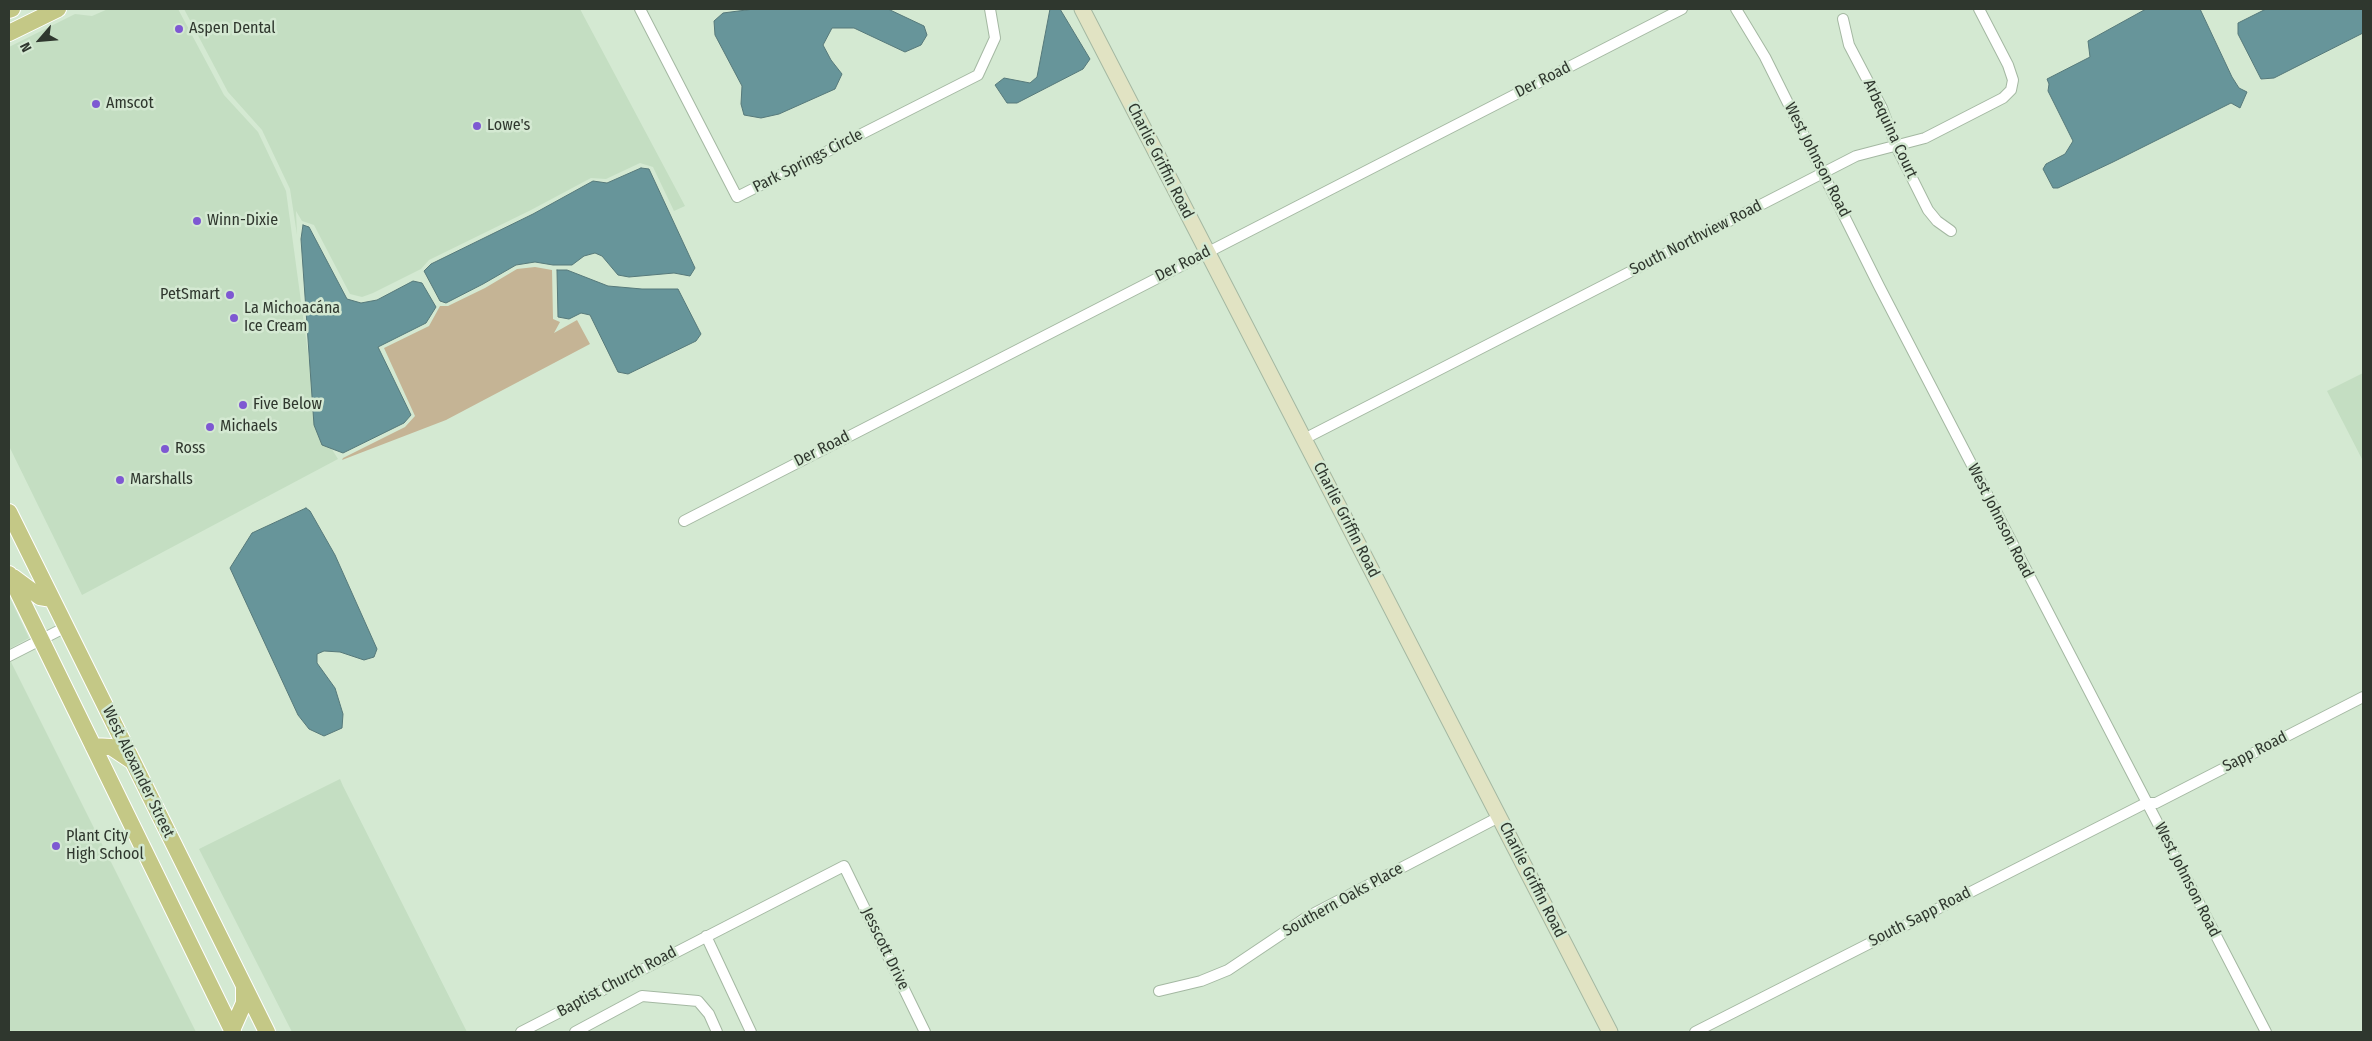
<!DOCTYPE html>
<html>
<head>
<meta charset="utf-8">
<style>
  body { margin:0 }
  #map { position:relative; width:2372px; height:1041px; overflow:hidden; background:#d4e9d2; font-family:"Fira Sans Condensed",sans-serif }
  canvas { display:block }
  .frame { position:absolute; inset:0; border:10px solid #2f372e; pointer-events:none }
  .north { position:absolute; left:15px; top:15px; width:50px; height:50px; -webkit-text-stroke:4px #d4e9d2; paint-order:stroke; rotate:243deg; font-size:14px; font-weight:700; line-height:20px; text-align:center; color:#2f372e }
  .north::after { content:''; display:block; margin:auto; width:18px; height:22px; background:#2f372e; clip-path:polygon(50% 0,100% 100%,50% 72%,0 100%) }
</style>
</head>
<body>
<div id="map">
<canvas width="2372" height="1041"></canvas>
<div class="frame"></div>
<div class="north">N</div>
</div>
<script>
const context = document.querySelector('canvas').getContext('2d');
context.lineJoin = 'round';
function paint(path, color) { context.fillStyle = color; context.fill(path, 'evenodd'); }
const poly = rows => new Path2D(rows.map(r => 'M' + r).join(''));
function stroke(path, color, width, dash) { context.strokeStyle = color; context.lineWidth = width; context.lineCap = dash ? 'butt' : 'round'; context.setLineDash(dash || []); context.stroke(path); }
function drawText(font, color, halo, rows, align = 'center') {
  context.font = font + ' "Fira Sans Condensed",sans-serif'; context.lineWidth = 5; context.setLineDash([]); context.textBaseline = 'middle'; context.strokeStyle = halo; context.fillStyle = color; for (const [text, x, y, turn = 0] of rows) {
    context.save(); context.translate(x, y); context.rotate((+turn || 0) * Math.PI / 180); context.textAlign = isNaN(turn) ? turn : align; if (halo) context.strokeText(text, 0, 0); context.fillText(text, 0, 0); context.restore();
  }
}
paint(poly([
  [108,9,178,9,224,95,258,132,286,191,318,427,338,459,82,595,9,446,9,47,75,14,92,16],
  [184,9,580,9,685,206,674,211,653,167,640,163,606,179,591,178,531,210,429,260,421,269,373,293,362,297,350,294,314,225,302,221,296,211,297,235,290,189,262,130,228,92],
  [2363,373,2363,461,2327,391],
  [9,596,29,638,9,649],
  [10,660,196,1032,9,1032],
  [340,779,343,786,467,1032,292,1032,199,849]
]), '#c4dec2');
paint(poly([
  [535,267,552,270,553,319,560,322,554,333,577,320,590,344,446,420,342,460,343,458,405,427,415,416,384,348,429,326,440,306,448,306,485,288,517,269]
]), '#c5b495');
const water = poly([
  [754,9,888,9,924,26,927,35,921,45,905,52,854,28,832,28,823,45,831,60,842,74,835,89,779,114,761,118,744,115,741,104,742,86,715,35,714,21,723,13,754,9],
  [1050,9,1060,9,1090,59,1083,69,1017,103,1007,103,995,85,1004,78,1030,83,1037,77,1050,9],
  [2146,9,2200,9,2232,77,2239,88,2247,92,2240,108,2231,103,2113,162,2058,188,2053,188,2043,169,2046,164,2065,154,2073,141,2048,91,2049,84,2047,79,2090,57,2088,41,2146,9],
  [2266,9,2363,9,2363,33,2274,78,2261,79,2238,34,2238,23,2266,9],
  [641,168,649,169,695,268,690,276,674,273,629,277,618,275,602,256,595,253,584,256,572,265,553,265,535,262,516,265,483,284,446,303,440,301,424,271,431,264,533,214,593,181,607,183,641,168],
  [303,225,309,227,347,299,361,303,377,300,413,281,422,283,436,307,426,323,378,347,411,415,404,423,343,453,322,445,314,425,301,239,303,225],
  [557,270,567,270,608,286,642,289,678,289,701,334,696,341,628,374,618,372,590,315,581,313,569,319,558,317,557,270],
  [306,508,310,511,335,555,377,649,374,657,364,660,340,652,324,651,317,654,317,663,335,688,343,714,342,728,324,736,309,729,298,715,230,568,252,533,306,508]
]);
paint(water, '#67959a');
stroke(water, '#56797a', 1);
const street = poly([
  [640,9,737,197,978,75,995,38,990,9],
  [1736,9,1765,57,1879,286,2266,1032],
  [1843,19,1849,45,1882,108,1896,146,1928,210,1937,221,1951,231],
  [1304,439,1856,156,1925,138,2003,98,2011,90,2013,80,2008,65,1979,9],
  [684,521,1682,9],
  [9,656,66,627],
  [706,936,751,1032],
  [1159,991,1201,981,1228,970,1307,917,1499,817],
  [521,1032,844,866,925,1032],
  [575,1032,642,996,698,1001,709,1014,717,1032],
  [1695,1032,2146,803,2156,803,2363,697]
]);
const secondary = poly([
  [1082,9,1610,1032]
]);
const primary = poly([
  [9,10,12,9],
  [9,33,58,9],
  [9,512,267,1032],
  [9,574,233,1032],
  [13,577,40,597,52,599],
  [93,746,111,747,132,761],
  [232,1030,244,1003,244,987]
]);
stroke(street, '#a4b8a2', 12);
stroke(secondary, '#a4b8a2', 17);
stroke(primary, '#fff', 18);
stroke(street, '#fff', 10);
stroke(secondary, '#e1e3c3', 15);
stroke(primary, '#c4c886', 16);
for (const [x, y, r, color] of [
  [179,29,5,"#7e58d2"],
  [96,104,5,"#7e58d2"],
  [477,126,5,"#7e58d2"],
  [197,221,5,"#7e58d2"],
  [230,295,5,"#7e58d2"],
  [234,318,5,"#7e58d2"],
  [243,405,5,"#7e58d2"],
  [210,427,5,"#7e58d2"],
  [165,449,5,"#7e58d2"],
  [120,480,5,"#7e58d2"],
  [56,846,5,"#7e58d2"]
]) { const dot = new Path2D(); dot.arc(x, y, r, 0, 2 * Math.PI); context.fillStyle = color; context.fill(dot); stroke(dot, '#d4e9d2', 2); }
drawText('16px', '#2f372e', '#d4e9d2', [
  ["Aspen Dental",189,29],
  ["Amscot",106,104],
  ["Lowe's",487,126],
  ["Winn-Dixie",207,221],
  ["PetSmart",220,295,"right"],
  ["La Michoacána",244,309],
  ["Ice Cream",244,327],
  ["Five Below",253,405],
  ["Michaels",220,427],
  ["Ross",175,449],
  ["Marshalls",130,480],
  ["Plant City",66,837],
  ["High School",66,855]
], 'left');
drawText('16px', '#2f372e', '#d4e9d2', [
  ["Der Road",1543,80,-27],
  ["Arbequina Court",1890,129,65],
  ["West Johnson Road",1817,160,63],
  ["Park Springs Circle",808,161,-27],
  ["Charlie Griffin Road",1160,161,63],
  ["South Northview Road",1696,238,-27],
  ["Der Road",1183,264,-27],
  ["Der Road",822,449,-27],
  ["Charlie Griffin Road",1346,520,63],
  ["West Johnson Road",2000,521,63],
  ["Sapp Road",2255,752,-27],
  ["West Alexander Street",138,772,64],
  ["Charlie Griffin Road",1532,880,63],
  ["West Johnson Road",2187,880,63],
  ["Southern Oaks Place",1343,900,-29],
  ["South Sapp Road",1920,917,-27],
  ["Jesscott Drive",885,949,64],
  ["Baptist Church Road",617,982,-28]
]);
</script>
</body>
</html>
